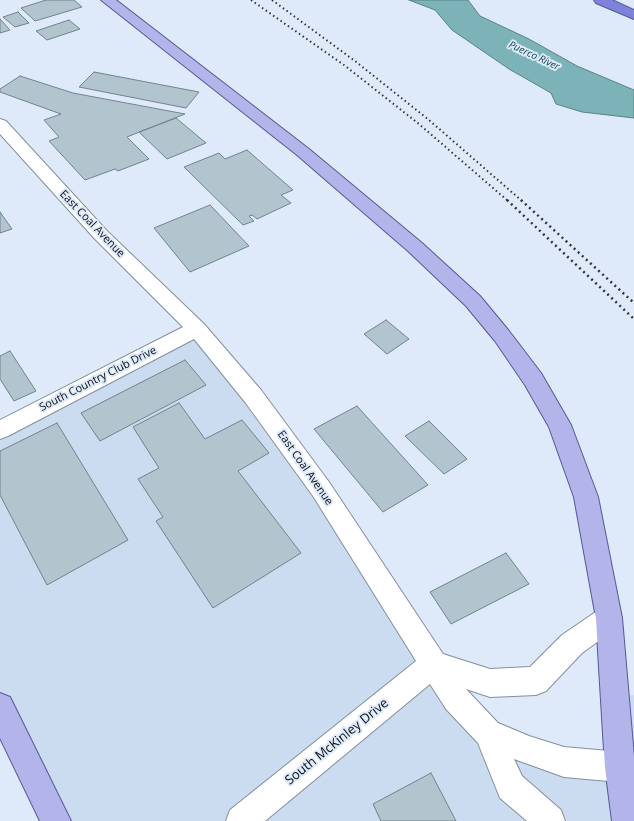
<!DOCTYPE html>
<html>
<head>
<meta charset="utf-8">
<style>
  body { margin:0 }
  canvas { display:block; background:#deeaf9 }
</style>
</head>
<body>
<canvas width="634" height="821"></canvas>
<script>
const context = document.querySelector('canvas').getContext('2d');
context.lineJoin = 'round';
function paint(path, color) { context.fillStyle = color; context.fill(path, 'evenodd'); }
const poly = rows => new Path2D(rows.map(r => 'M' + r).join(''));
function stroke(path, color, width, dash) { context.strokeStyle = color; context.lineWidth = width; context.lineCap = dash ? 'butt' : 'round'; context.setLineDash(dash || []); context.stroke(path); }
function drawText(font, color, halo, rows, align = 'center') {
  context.font = font + ' "Open Sans",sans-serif'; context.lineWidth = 4; context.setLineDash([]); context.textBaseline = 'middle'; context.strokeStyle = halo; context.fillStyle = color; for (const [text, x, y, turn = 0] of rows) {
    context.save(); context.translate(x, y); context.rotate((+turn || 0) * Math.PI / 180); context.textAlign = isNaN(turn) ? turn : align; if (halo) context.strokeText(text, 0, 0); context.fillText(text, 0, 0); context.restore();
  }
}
paint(poly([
  [197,329,488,733,619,767,615,695,634,695,634,821,56,821,0,707,0,430]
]), '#cbdbf0');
const water = poly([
  [409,0,468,0,480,16,529,39,577,66,634,90,634,118,582,112,556,104,551,93,509,69,452,30,435,10,409,0]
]);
paint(water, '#7bb3b9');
stroke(water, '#598287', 1);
const building = poly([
  [46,0,74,0,82,7,35,21,21,8,46,0],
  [18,12,29,23,15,27,3,17,18,12],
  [0,19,10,30,0,33,0,19],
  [69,20,80,29,47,40,36,31,69,20],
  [94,72,199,92,186,108,79,87,94,72],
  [20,76,73,93,185,114,127,137,149,159,118,171,115,169,85,180,49,141,59,137,44,120,61,114,0,92,0,89,20,76],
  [176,118,206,143,167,159,139,132,176,118],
  [247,150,293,190,281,195,291,203,257,219,252,215,249,216,254,221,243,225,184,167,219,153,225,159,247,150],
  [210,205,249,246,190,272,154,228,210,205],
  [0,212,12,229,0,233,0,212],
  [386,320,409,339,387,354,364,334,386,320],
  [10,351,36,391,14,401,0,379,0,356,10,351],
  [185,360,206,385,100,441,81,413,185,360],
  [179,403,205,439,242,420,269,453,238,471,301,553,213,608,156,521,163,517,138,479,159,468,133,427,179,403],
  [357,406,428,485,383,512,314,429,357,406],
  [429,421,467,459,444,474,405,436,429,421],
  [57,423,128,540,47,585,0,495,0,451,57,423],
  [506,553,529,584,451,624,430,592,506,553],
  [431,773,456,821,381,821,373,804,431,773]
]);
paint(building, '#b2c5cf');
stroke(building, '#71838c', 1);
const minor = poly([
  [0,119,6,121,107,231,204,324,261,390,329,482,443,654,490,669,530,667,562,635,600,609,609,605,618,609,622,618,618,627,582,653,546,691,536,695,490,697,466,689,498,723,529,736,564,747,620,752,630,757,634,765,630,777,620,782,564,777,514,759,522,776,561,810,565,821,527,821,500,798,478,743,446,709,430,684,265,821,226,821,230,810,416,661,313,496,245,402,194,339,8,436,0,439,0,420,183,327,95,239,0,134,0,119]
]);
const major = poly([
  [101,0,116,0,309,149,422,243,480,296,509,331,541,373,571,425,598,497,622,618,634,757,634,821,612,821,605,767,596,618,574,497,549,427,525,385,495,341,466,306,408,251,297,155,101,0],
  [0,693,10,697,71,821,40,821,0,738,0,693]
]);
const highway = poly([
  [594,0,612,0,634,10,634,19,596,3,594,0]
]);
stroke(minor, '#848f9d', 2);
stroke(major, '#555996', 2);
stroke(highway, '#555996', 2);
paint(minor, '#fff');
paint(major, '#b2b4ea');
paint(highway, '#7e82dc');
stroke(poly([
  [251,0,344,65,419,124,508,201],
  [272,0,355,61,429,120,522,201]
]), '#31363d', 2, [1.5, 3]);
stroke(poly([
  [507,200,634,319],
  [521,200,634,303]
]), '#31363d', 2.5, [2, 3.5]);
drawText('italic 10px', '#14474c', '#deeaf9', [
  ["Puerco River",534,56,25]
]);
drawText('11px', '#0a0e13', '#deeaf9', [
  ["East Coal Avenue",92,224,46],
  ["South Country Club Drive",98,379,-27],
  ["East Coal Avenue",305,468,55]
]);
drawText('13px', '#0a0e13', '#deeaf9', [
  ["South McKinley Drive",337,742,-39]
]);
</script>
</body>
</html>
